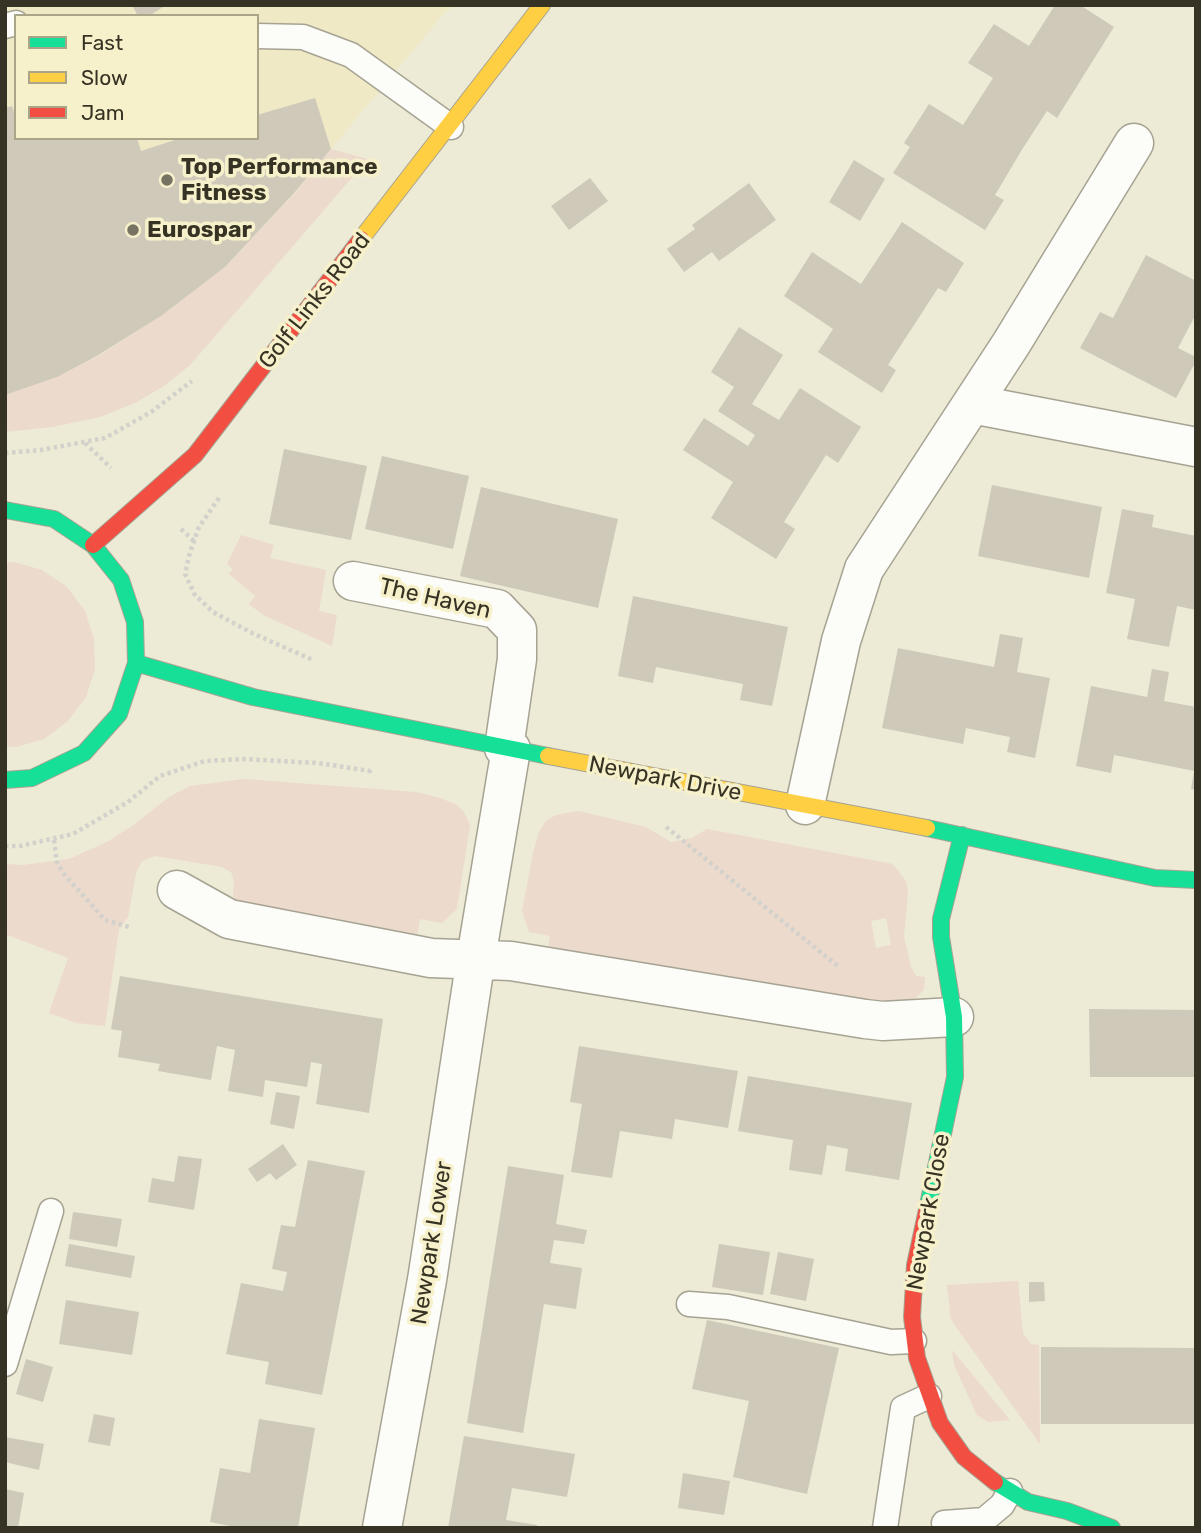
<!DOCTYPE html>
<html>
<head>
<meta charset="utf-8">
<style>
  body { margin:0 }
  #map { position:relative; width:1201px; height:1533px; overflow:hidden; background:#edead5; font-family:Rubik,sans-serif }
  canvas { display:block }
  .frame { position:absolute; inset:0; border:7px solid #363324; pointer-events:none }
  .legend { position:absolute; left:14px; top:14px; width:245px; height:126px; box-sizing:border-box; background:#f7f1cb; border:2px solid #aaa588; margin:0; padding:9px 12px; list-style:none; font-size:21px; color:#363324 }
  .legend li { display:flex; align-items:center; gap:14px; height:35px }
  .legend b { width:35px; border:2px solid #aaa588 }
</style>
</head>
<body>
<div id="map">
<canvas width="1201" height="1533"></canvas>
<div class="frame"></div>
<ul class="legend">
<li><b style="height:9px;background:#16e098"></b>Fast</li>
<li><b style="height:9px;background:#ffcf43"></b>Slow</li>
<li><b style="height:9px;background:#f24e42"></b>Jam</li>
</ul>
</div>
<script>
const context = document.querySelector('canvas').getContext('2d');
context.lineJoin = 'round';
function paint(path, color) { context.fillStyle = color; context.fill(path, 'evenodd'); }
const poly = rows => new Path2D(rows.map(r => 'M' + r).join(''));
function stroke(path, color, width, dash) { context.strokeStyle = color; context.lineWidth = width; context.lineCap = dash ? 'butt' : 'round'; context.setLineDash(dash || []); context.stroke(path); }
function drawText(font, color, halo, rows, align = 'center') {
  context.font = font + ' Rubik,sans-serif'; context.lineWidth = 7; context.setLineDash([]); context.textBaseline = 'middle'; context.strokeStyle = halo; context.fillStyle = color; for (const [text, x, y, turn = 0] of rows) {
    context.save(); context.translate(x, y); context.rotate((+turn || 0) * Math.PI / 180); context.textAlign = isNaN(turn) ? turn : align; if (halo) context.strokeText(text, 0, 0); context.fillText(text, 0, 0); context.restore();
  }
}
paint(poly([
  [5,5,462,5,447,10,295,192,225,267,161,316,95,357,56,377,5,395],
  [16,16,257,16,257,138,16,138]
]), '#efe9c6');
paint(poly([
  [331,149,368,159,191,364,164,386,135,403,100,417,52,427,5,432,5,395,56,377,95,358,161,316,225,267,295,193],
  [241,535,274,545,270,558,326,570,319,611,337,615,332,646,263,615,249,604,255,596,229,574,233,569,227,564],
  [14,562,42,570,67,587,85,611,94,639,95,669,86,697,68,721,44,739,16,747,5,746,5,563],
  [244,779,416,792,440,798,457,805,464,812,470,825,457,909,442,923,420,919,417,936,238,904,233,896,234,881,231,872,222,867,155,856,142,861,136,873,128,917,119,929,105,1026,77,1023,49,1013,68,958,5,934,5,864,23,865,69,859,107,842,135,824,169,797,190,786],
  [579,811,646,827,671,842,692,838,707,829,893,864,906,881,908,892,904,936,911,967,916,976,925,977,924,989,918,996,909,1002,882,1003,548,947,550,936,529,932,522,911,533,853,539,832,546,821,556,815],
  [886,918,891,945,876,948,871,921],
  [1018,1281,1023,1333,1031,1344,1039,1345,1040,1444,951,1320,947,1285],
  [952,1350,1010,1420,988,1422,977,1415,954,1365]
]), '#ecdacc');
paint(poly([
  [132,5,166,5,149,16,138,16],
  [1055,5,1080,5,1114,27,1057,118,1047,111,1023,148,995,195,1004,200,985,230,893,173,910,147,904,143,929,104,963,125,993,78,968,63,994,24,1029,46],
  [315,98,331,149,295,192,225,267,161,316,95,357,57,377,5,395,5,108,12,106,16,118,16,138,137,138,141,151,181,138,257,138,257,115],
  [854,160,885,179,860,221,829,202],
  [590,178,608,201,569,230,551,206],
  [749,183,776,220,719,261,712,252,684,272,667,249,695,229,692,225],
  [902,222,964,263,946,292,938,288,888,365,896,370,882,393,818,352,833,329,784,296,812,252,861,284],
  [1146,255,1196,281,1196,314,1178,348,1196,357,1196,361,1176,398,1080,348,1100,312,1113,318],
  [739,327,783,355,752,404,779,420,800,388,861,427,838,463,826,455,784,522,795,529,776,559,711,518,733,482,683,450,704,418,748,446,755,435,718,411,734,387,711,372],
  [284,449,367,466,351,540,269,524],
  [382,456,469,476,453,549,365,529],
  [992,485,1102,507,1089,578,978,556],
  [481,487,618,519,598,608,460,576],
  [1122,509,1154,515,1152,527,1196,536,1196,610,1177,606,1169,647,1127,639,1135,599,1106,593],
  [633,596,788,627,772,706,740,700,743,684,697,675,656,667,653,683,618,676],
  [1000,634,1023,638,1017,672,1050,678,1035,758,1007,752,1010,737,966,728,963,744,882,728,898,648,994,667],
  [1152,669,1169,672,1164,701,1196,707,1196,790,1191,789,1194,771,1114,755,1111,773,1076,766,1091,686,1147,697],
  [120,976,383,1019,369,1113,316,1104,322,1064,311,1062,307,1087,265,1080,263,1097,228,1091,235,1050,217,1046,211,1080,158,1071,160,1064,118,1057,122,1031,111,1029],
  [1089,1009,1195,1010,1196,1077,1090,1077],
  [579,1046,738,1071,728,1128,675,1119,672,1139,620,1131,612,1178,571,1172,582,1104,570,1102],
  [748,1076,912,1103,899,1180,845,1171,848,1149,827,1145,822,1175,789,1170,793,1140,738,1131],
  [276,1092,300,1096,294,1129,270,1124],
  [283,1144,297,1165,276,1180,270,1173,257,1182,248,1169],
  [178,1156,202,1159,194,1210,148,1202,152,1178,174,1182],
  [308,1160,365,1171,322,1395,265,1384,269,1362,226,1354,241,1283,283,1291,287,1272,272,1269,281,1225,295,1227],
  [508,1166,564,1175,556,1224,587,1230,584,1244,554,1240,550,1263,582,1268,576,1309,544,1304,523,1433,467,1423],
  [73,1212,122,1219,117,1247,69,1239],
  [69,1244,135,1256,131,1278,65,1266],
  [719,1244,770,1252,763,1295,712,1287],
  [778,1252,814,1259,806,1301,770,1294],
  [1029,1282,1044,1282,1045,1301,1029,1302],
  [66,1300,139,1312,132,1355,59,1344],
  [707,1320,839,1348,807,1494,733,1477,749,1401,692,1389],
  [1041,1347,1196,1348,1196,1424,1041,1424],
  [26,1359,53,1367,43,1402,16,1394],
  [94,1414,115,1418,110,1446,88,1442],
  [259,1419,315,1428,298,1528,240,1528,210,1522,220,1468,250,1473],
  [464,1436,575,1454,567,1497,512,1488,506,1520,537,1525,536,1528,448,1528],
  [5,1437,44,1444,39,1470,5,1462],
  [683,1473,730,1481,724,1515,678,1508],
  [5,1489,24,1493,18,1528,5,1528]
]), '#cfc9ba');
const lane = poly([
  [5,26,16,23],
  [257,36,303,37,351,55,451,127],
  [689,1304,728,1307,891,1342,914,1341],
  [5,1364,51,1211],
  [944,1523,984,1520,1002,1505,1010,1491],
  [885,1528,903,1408,929,1396]
]);
const street = poly([
  [972,404,1196,447],
  [353,581,497,609,517,630,517,659,504,748],
  [805,805,841,641,864,569,1011,344,1134,143],
  [177,890,229,919,431,958,511,961,865,1019,883,1021,954,1017],
  [382,1528,427,1280,476,958,511,749]
]);
const fast = poly([
  [5,510,54,519,93,545,121,580,135,622,136,663,119,714,84,753,32,778,5,780],
  [136,663,253,697,548,756],
  [927,828,1155,878,1196,880],
  [928,1205,955,1077,954,1017,941,937,941,919,962,835],
  [995,1482,1028,1502,1067,1511,1112,1528]
]);
const slow = poly([
  [361,239,542,5],
  [548,756,927,828]
]);
const jam = poly([
  [93,545,195,455,361,239],
  [928,1205,915,1265,912,1317,917,1358,940,1423,964,1457,995,1482]
]);
stroke(lane, '#a6a393', 27);
stroke(street, '#a6a393', 41);
stroke(fast, '#a6a393', 18);
stroke(slow, '#a6a393', 18);
stroke(jam, '#a6a393', 18);
stroke(poly([
  [85,443,111,468],
  [5,453,41,450,105,438,151,412,192,381],
  [219,498,199,527,190,552,185,574,195,595,213,612,252,633,313,660],
  [181,529,194,541],
  [666,827,839,967],
  [54,840,57,863,64,874,105,920,129,927],
  [5,846,20,846,73,834,128,802,160,776,205,761,243,759,318,763,370,771,371,768]
]), '#d2d1cb', 4.5, [3.5, 3.5]);
stroke(lane, '#fcfcf9', 24);
stroke(street, '#fcfcf9', 38);
stroke(fast, '#16e098', 16);
stroke(slow, '#ffcf43', 16);
stroke(jam, '#f24e42', 16);
for (const [x, y, r, color] of [
  [167,180,7,"#767362"],
  [133,230,7,"#767362"]
]) { const dot = new Path2D(); dot.arc(x, y, r, 0, 2 * Math.PI); context.fillStyle = color; context.fill(dot); stroke(dot, '#f7f1cb', 2.5); }
drawText('bold 23px', '#363324', '#f7f1cb', [
  ["Top Performance",181,167],
  ["Fitness",181,193],
  ["Eurospar",147,230]
], 'left');
drawText('23px', '#363324', '#f7f1cb', [
  ["Golf Links Road",315,301,-52],
  ["The Haven",435,599,13],
  ["Newpark Drive",665,779,11],
  ["Newpark Close",929,1212,-80],
  ["Newpark Lower",432,1243,-81]
]);
</script>
</body>
</html>
